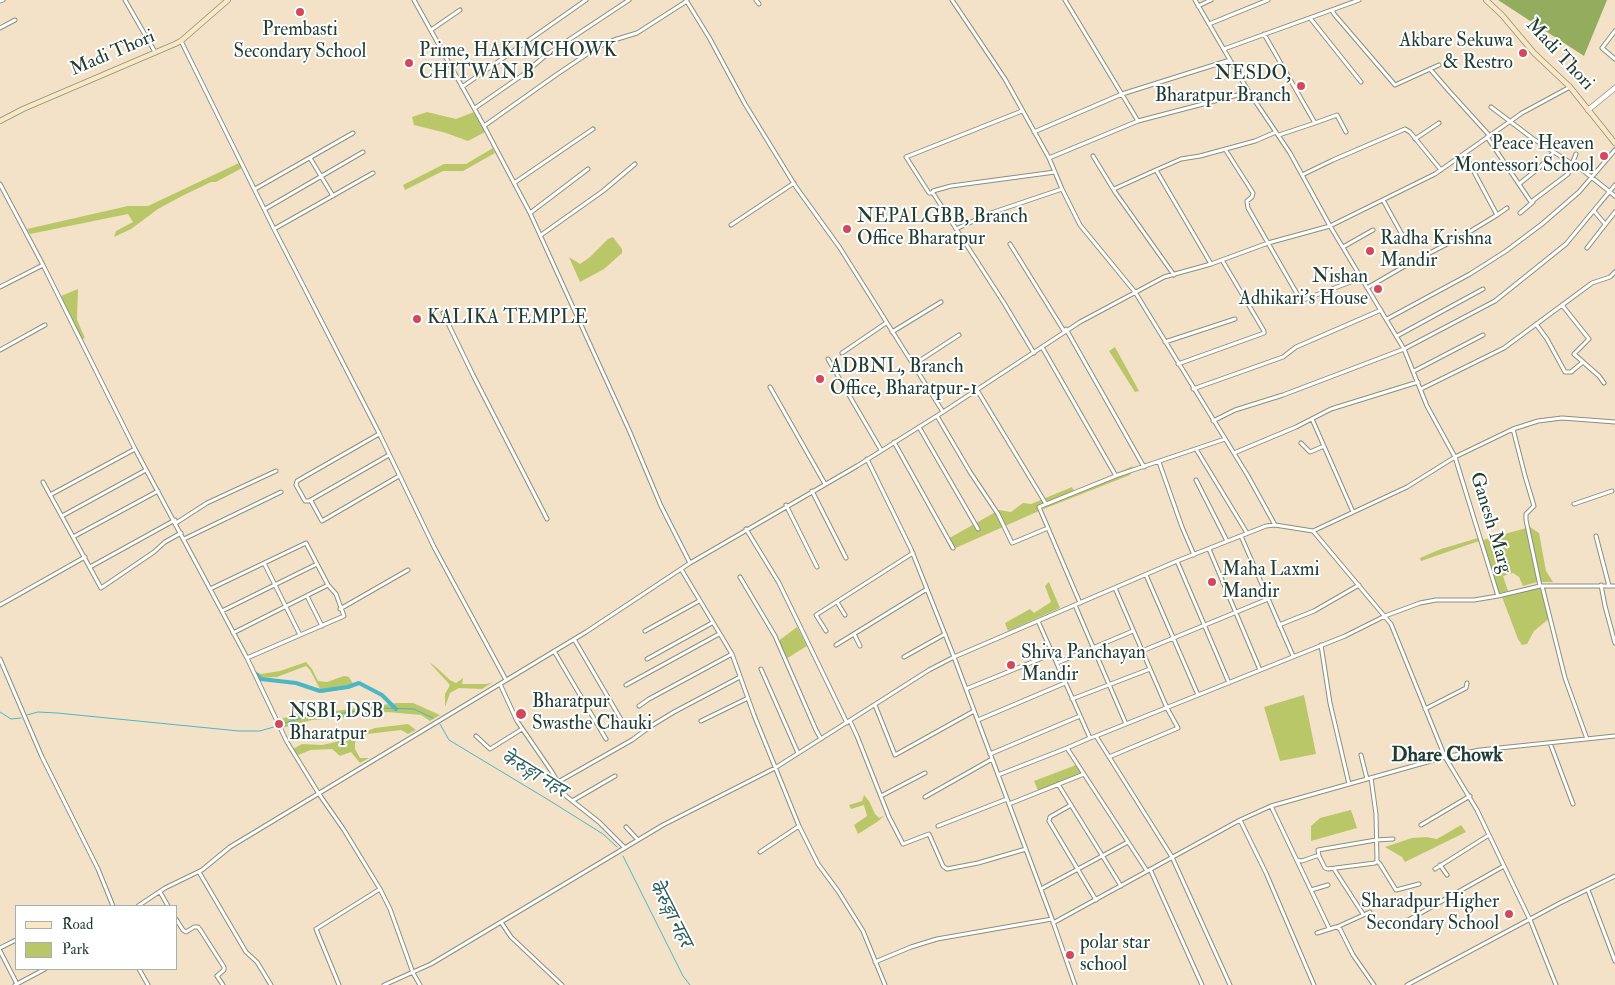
<!DOCTYPE html>
<html>
<head>
<meta charset="utf-8">
<style>
  body { margin:0 }
  #map { position:relative; width:1615px; height:985px; overflow:hidden; background:#f3e2c7; font-family:"IM FELL Double Pica",serif }
  canvas { display:block }
  .legend { position:absolute; left:15px; top:905px; width:162px; height:65px; box-sizing:border-box; background:#fff; border:1px solid #a5b1ae; margin:0; padding:6px 9px; list-style:none; font-size:15px; color:#1f3d34 }
  .legend li { display:flex; align-items:center; gap:10px; height:25px }
  .legend b { width:25px; border:1px solid #a5b1ae }
</style>
</head>
<body>
<div id="map">
<canvas width="1615" height="985"></canvas>
<ul class="legend">
<li><b style="height:6px;background:#fae7c3"></b>Road</li>
<li><b style="height:14px;background:#bac769"></b>Park</li>
</ul>
</div>
<script>
const context = document.querySelector('canvas').getContext('2d');
context.lineJoin = 'round';
function paint(path, color) { context.fillStyle = color; context.fill(path, 'evenodd'); }
const poly = rows => new Path2D(rows.map(r => 'M' + r).join(''));
function stroke(path, color, width, dash) { context.strokeStyle = color; context.lineWidth = width; context.lineCap = dash ? 'butt' : 'round'; context.setLineDash(dash || []); context.stroke(path); }
function drawText(font, color, halo, rows, align = 'center') {
  context.font = font + ' "IM FELL Double Pica","Noto Serif Devanagari",serif'; context.lineWidth = 4; context.setLineDash([]); context.textBaseline = 'middle'; context.strokeStyle = halo; context.fillStyle = color; for (const [text, x, y, turn = 0] of rows) {
    context.save(); context.translate(x, y); context.rotate((+turn || 0) * Math.PI / 180); context.textAlign = isNaN(turn) ? turn : align; if (halo) context.strokeText(text, 0, 0); context.fillText(text, 0, 0); context.restore();
  }
}
paint(poly([
  [427,112,456,119,474,112,485,132,468,141,446,133,414,125,412,117],
  [493,148,495,153,463,171,443,171,405,190,403,185,444,164,466,164],
  [239,163,242,168,216,182,211,182,182,196,158,209,131,229,114,237,116,231,133,222,128,214,30,234,27,229,128,206,148,206],
  [613,237,622,249,622,253,604,269,580,282,569,257,580,264,590,257,608,239],
  [78,289,77,320,85,338,82,339,61,296],
  [1115,347,1139,391,1135,392,1109,351],
  [1133,466,1130,475,1041,510,951,550,946,540,999,510,1011,512,1023,503,1031,504,1072,487,1074,491],
  [1530,527,1539,533,1546,571,1553,582,1537,582,1523,586,1519,577,1513,573,1503,576,1508,591,1500,593,1497,591,1483,540],
  [1478,538,1479,541,1421,561,1420,558,1441,549],
  [1049,582,1060,608,1008,631,1005,623,1030,609,1034,613,1051,602,1045,586],
  [1538,586,1545,586,1551,617,1534,631,1527,644,1522,645,1518,639,1502,597],
  [797,627,807,646,786,659,777,642],
  [306,662,312,669,318,681,327,682,344,676,349,677,353,684,350,688,322,693,310,670,306,666,277,677,259,678,256,672,261,674,280,671],
  [429,662,436,667,450,680,456,683,463,678,462,684,487,684,493,682,482,689,459,688,450,693,445,707,445,694,450,685],
  [1304,695,1316,754,1280,761,1264,707],
  [397,703,413,703,440,715,430,721,421,715,387,712,353,717,312,720,282,728,278,720,301,712,335,711],
  [408,724,416,730,408,734,401,730,367,734,355,742,355,749,360,758,369,758,360,763,351,752,340,756,332,749,311,750,298,755,293,749,302,744,322,745,340,741,375,728],
  [1076,765,1081,773,1039,793,1034,781],
  [864,795,869,801,875,814,879,818,885,815,877,822,858,834,854,825,867,816,864,805,851,809,849,805,862,801],
  [1351,810,1357,828,1311,841,1311,826,1320,818],
  [1461,825,1466,832,1405,862,1402,857,1385,847,1412,838,1426,837,1437,839]
]), '#bac769');
paint(poly([
  [1498,0,1607,0,1584,56]
]), '#93ac5d');
stroke(poly([
  [0,712,11,719,21,718],
  [27,715,38,712,57,713,239,731,260,731,277,726],
  [284,723,309,716,336,714,382,708,414,709,433,718],
  [440,724,449,740,547,799,603,834,617,847],
  [623,856,683,976,690,985]
]), '#4bb6c8', 1);
stroke(poly([
  [256,674,261,679,296,683,320,691,348,687,359,683,382,695,396,709]
]), '#4bb6c8', 4);
const minor = poly([
  [125,0,155,52],
  [414,0,484,126,530,213,629,430,661,506,690,563],
  [686,0,710,39,745,104,796,187,840,248,943,412],
  [756,0,759,4],
  [952,0,1005,79,1049,158,1062,189,1080,225,1135,292,1248,476,1275,525],
  [1065,0,1138,121],
  [1195,0,1230,60],
  [0,1,3,0],
  [1198,6,1211,0],
  [1332,10,1334,14,1395,85,1439,65],
  [1310,18,1361,82],
  [1209,24,1268,0],
  [0,28,15,20],
  [431,30,460,10],
  [1615,31,1602,48,1615,59],
  [1264,34,1315,123,1279,135],
  [181,41,274,229,379,433,434,547,506,680],
  [1224,49,1359,0],
  [1430,69,1449,91,1489,135],
  [462,87,586,0],
  [1491,107,1532,138,1585,172,1615,196],
  [475,108,524,74,546,55,629,0],
  [1315,123,1337,115,1346,132],
  [484,126,556,75,596,48,614,40,637,33,687,1],
  [1034,132,1122,94,1230,60,1249,92,1290,153,1330,226,1404,349,1427,406,1455,457,1498,596],
  [1487,137,1531,202,1568,174,1576,154],
  [1415,139,1439,123],
  [1225,149,1253,193,1252,197,1247,201,1248,208,1300,299,1303,300,1361,278],
  [1093,156,1115,192,1174,275],
  [310,158,333,196],
  [1049,158,1138,121,1249,92],
  [1302,175,1333,160,1405,129,1410,132,1441,170],
  [514,183,593,129],
  [0,184,43,265,135,449,247,658,287,742,319,794,344,830,380,889,390,909,413,973,420,985],
  [1519,184,1539,168,1553,153],
  [255,189,353,133],
  [1114,189,1156,170],
  [933,193,929,193,906,157,1022,111],
  [1383,200,1405,240],
  [265,209,363,152],
  [1594,211,1605,224],
  [530,213,588,169],
  [1520,213,1533,202],
  [1497,215,1507,208],
  [731,225,794,183],
  [274,229,373,173],
  [956,229,991,213,1062,189],
  [541,235,603,191,635,164],
  [1010,244,1064,331],
  [1343,247,1373,230],
  [1587,248,1615,212],
  [1211,264,1156,170,1181,159,1200,156,1255,141,1276,132],
  [0,287,43,265],
  [1367,288,1410,263,1461,237,1497,215,1465,155],
  [1562,305,1589,339,1574,354,1599,376,1604,383],
  [443,313,473,375,547,519],
  [1387,319,1470,274,1506,251,1542,224,1579,192,1615,150],
  [1536,324,1547,339,1565,372,1571,372,1583,362],
  [1066,329,1144,467],
  [892,332,941,302],
  [1397,336,1483,289],
  [1165,342,1235,319],
  [1042,347,1116,476],
  [0,350,45,325],
  [842,353,886,323],
  [1034,353,1004,303,933,193,933,191,951,186,1055,172],
  [828,359,881,450],
  [1178,364,1264,333,1264,331,1222,260],
  [913,365,959,335],
  [1414,371,1483,335],
  [770,387,825,484],
  [1193,389,1283,357,1296,347,1381,310],
  [1421,389,1504,348,1592,283,1610,277,1615,272],
  [977,390,1046,504],
  [937,416,970,472,998,514,1012,543,1048,528,1080,603],
  [1312,419,1353,512],
  [1213,421,1235,410,1283,395,1404,349,1495,301,1566,244,1615,185],
  [919,427,978,529],
  [1513,429,1525,476,1534,506,1526,514,1526,520,1540,586],
  [379,434,297,481,296,485,305,501,309,501,389,455],
  [894,442,953,548],
  [1301,443,1310,452,1324,446],
  [1196,449,1247,533],
  [1234,453,1296,427,1331,409,1418,382],
  [867,459,911,549,954,657,1052,919,1075,985],
  [1159,462,1182,527,1194,555],
  [1196,480,1227,541],
  [43,482,101,588,154,552,165,542,181,533],
  [812,491,846,558],
  [50,495,135,449],
  [311,501,322,521,399,476],
  [1574,504,1612,491],
  [786,505,817,567],
  [62,516,146,470],
  [176,523,207,503,276,471],
  [1048,528,1039,507,1118,475,1225,439],
  [746,529,779,583,847,723],
  [1313,531,1407,487,1455,457,1513,429,1538,421,1562,418,1615,422],
  [1241,536,1293,656],
  [1596,536,1609,586],
  [73,537,158,491],
  [184,539,281,492],
  [1209,549,1260,670],
  [1177,561,1229,683],
  [264,563,300,635],
  [90,567,175,520],
  [681,569,732,654,754,715,799,826,818,864,838,891,863,931,885,985],
  [1146,575,1198,695],
  [740,577,775,636,816,730,821,739],
  [1601,585,1605,606,1615,643],
  [1542,586,1565,678,1587,739],
  [210,589,306,543,328,585,336,594,344,616,247,658],
  [307,596,322,626],
  [837,602,845,615],
  [0,605,85,557],
  [1075,605,1126,724],
  [340,609,408,570],
  [222,611,317,564],
  [1038,621,1090,738,1096,736,1172,857,1230,985],
  [1279,625,1314,611,1359,585],
  [645,631,699,601],
  [826,631,816,615,913,553],
  [233,633,328,585],
  [854,634,860,646],
  [574,639,626,728],
  [836,645,927,589],
  [1321,645,1330,703,1349,784],
  [554,651,606,739],
  [1142,651,1268,599],
  [904,657,945,634],
  [0,659,42,757,98,869,113,906],
  [647,659,712,623],
  [1057,663,1133,631],
  [761,669,798,753],
  [500,684,517,721,552,772,566,796,599,822,625,848],
  [626,685,719,634],
  [966,689,1052,654],
  [1072,699,1150,669],
  [875,705,895,755,974,711],
  [639,706,649,699,732,654],
  [1425,709,1466,688,1467,683],
  [978,720,1065,683],
  [701,721,748,698],
  [850,721,857,736,889,817,903,844,929,834,943,866,947,869,978,863,1026,849],
  [476,736,490,749,522,729],
  [1096,736,1345,636,1385,616,1420,603,1436,600,1474,600,1498,596,1540,586,1615,586],
  [1090,738,1067,748,1147,871],
  [1550,743,1573,804],
  [990,754,1080,716],
  [1361,755,1367,779],
  [1109,757,1178,728,1167,708,1115,588],
  [998,775,1067,748],
  [558,782,632,740,651,726,674,712,740,677],
  [1058,784,1121,886],
  [881,796,925,773],
  [925,797,992,759],
  [572,801,615,776],
  [1009,804,1084,774],
  [1071,805,1050,817,1049,821,1096,900],
  [1271,806,1329,928],
  [1240,820,1266,873,1314,985],
  [1421,825,1470,796],
  [938,826,1007,799],
  [626,827,638,840],
  [760,852,799,826],
  [1319,856,1318,850,1376,840,1393,839],
  [1297,860,1302,861,1316,856,1319,856,1325,868,1328,869,1375,863,1377,861,1376,814,1371,778],
  [1377,861,1380,864,1396,890,1419,884],
  [1440,865,1447,875],
  [1150,869,1202,985],
  [1334,869,1363,914],
  [1435,869,1489,835],
  [199,872,246,952,257,962,271,985],
  [1041,889,1128,842],
  [1311,890,1328,885],
  [1588,890,1615,961],
  [160,892,168,906],
  [138,906,165,888,202,870,230,847,586,632,690,563,857,466,943,412,1080,322,1164,277,1211,264,1268,243,1330,226,1435,174,1522,113,1570,87],
  [176,919,183,930,186,932,194,927,198,927,201,931,224,967,224,970,217,976,223,985],
  [501,922,511,937,562,985],
  [1053,923,1240,820,1271,806,1445,757,1480,750,1615,736],
  [1403,923,1504,866],
  [1337,927,1370,912],
  [1317,933,1336,927,1340,929,1353,955,1374,985],
  [0,948,16,940],
  [0,951,17,984],
  [875,962,911,947,937,939,1052,919],
  [139,969,148,985],
  [15,985,45,969],
  [339,985,316,929,380,889],
  [384,985,431,964,663,825,775,768,929,670,954,657,1177,561,1266,526,1275,525,1313,531,1391,624,1445,757,1477,810,1531,922,1556,985],
  [1407,985,1560,903,1615,876]
]);
const tertiary = poly([
  [1588,110,1615,88]
]);
const secondary = poly([
  [1486,0,1502,15,1534,53,1570,87,1615,143],
  [0,121,23,109,175,44,181,41,228,0]
]);
stroke(minor, '#89907e', 5);
stroke(tertiary, '#89907e', 6);
stroke(secondary, '#89907e', 6);
stroke(minor, '#fff', 3);
stroke(tertiary, '#fff', 4.5);
stroke(secondary, '#fae7c3', 4.5);
for (const [x, y, r, color] of [
  [300,12,5,"#d1495b"],
  [1523,53,5,"#d1495b"],
  [409,63,5,"#d1495b"],
  [1301,86,5,"#d1495b"],
  [1604,156,5,"#d1495b"],
  [847,229,5,"#d1495b"],
  [1370,251,5,"#d1495b"],
  [1378,289,5,"#d1495b"],
  [417,319,5,"#d1495b"],
  [820,379,5,"#d1495b"],
  [1212,582,5,"#d1495b"],
  [1011,665,5,"#d1495b"],
  [521,714,6,"#d1495b"],
  [279,724,5,"#d1495b"],
  [1509,914,5,"#d1495b"],
  [1070,955,5,"#d1495b"]
]) { const dot = new Path2D(); dot.arc(x, y, r, 0, 2 * Math.PI); context.fillStyle = color; context.fill(dot); stroke(dot, '#fff', 2); }
drawText('19px', '#1f3d34', '#fff', [
  ["Prembasti",300,31,"center"],
  ["Secondary School",300,53,"center"],
  ["Akbare Sekuwa",1513,42,"right"],
  ["& Restro",1513,64,"right"],
  ["Prime, HAKIMCHOWK",419,52],
  ["CHITWAN B",419,74],
  ["NESDO,",1291,75,"right"],
  ["Bharatpur Branch",1291,97,"right"],
  ["Peace Heaven",1594,145,"right"],
  ["Montessori School",1594,167,"right"],
  ["NEPALGBB, Branch",857,218],
  ["Office Bharatpur",857,240],
  ["Radha Krishna",1380,240],
  ["Mandir",1380,262],
  ["Nishan",1368,278,"right"],
  ["Adhikari's House",1368,300,"right"],
  ["KALIKA TEMPLE",427,319],
  ["ADBNL, Branch",830,368],
  ["Office, Bharatpur-1",830,390],
  ["Maha Laxmi",1222,571],
  ["Mandir",1222,593],
  ["Shiva Panchayan",1021,654],
  ["Mandir",1021,676],
  ["Bharatpur",532,703],
  ["Swasthe Chauki",532,725],
  ["NSBI, DSB",289,713],
  ["Bharatpur",289,735],
  ["Sharadpur Higher",1499,903,"right"],
  ["Secondary School",1499,925,"right"],
  ["polar star",1080,944],
  ["school",1080,966]
], 'left');
drawText('19px', '#1f3d34', '#fff', [
  ["Madi Thori",113,54,-23],
  ["Madi Thori",1559,55,47],
  ["Ganesh Marg",1490,523,73]
]);
drawText('bold 20px', '#1f3d34', '#fff', [
  ["Dhare Chowk",1447,757]
]);
drawText('italic 20px', '#2c6160', '#fff', [
  ["केरुङ्गा नहर",533,775,31],
  ["केेरुङ्गा नहर",669,914,63]
]);
</script>
</body>
</html>
